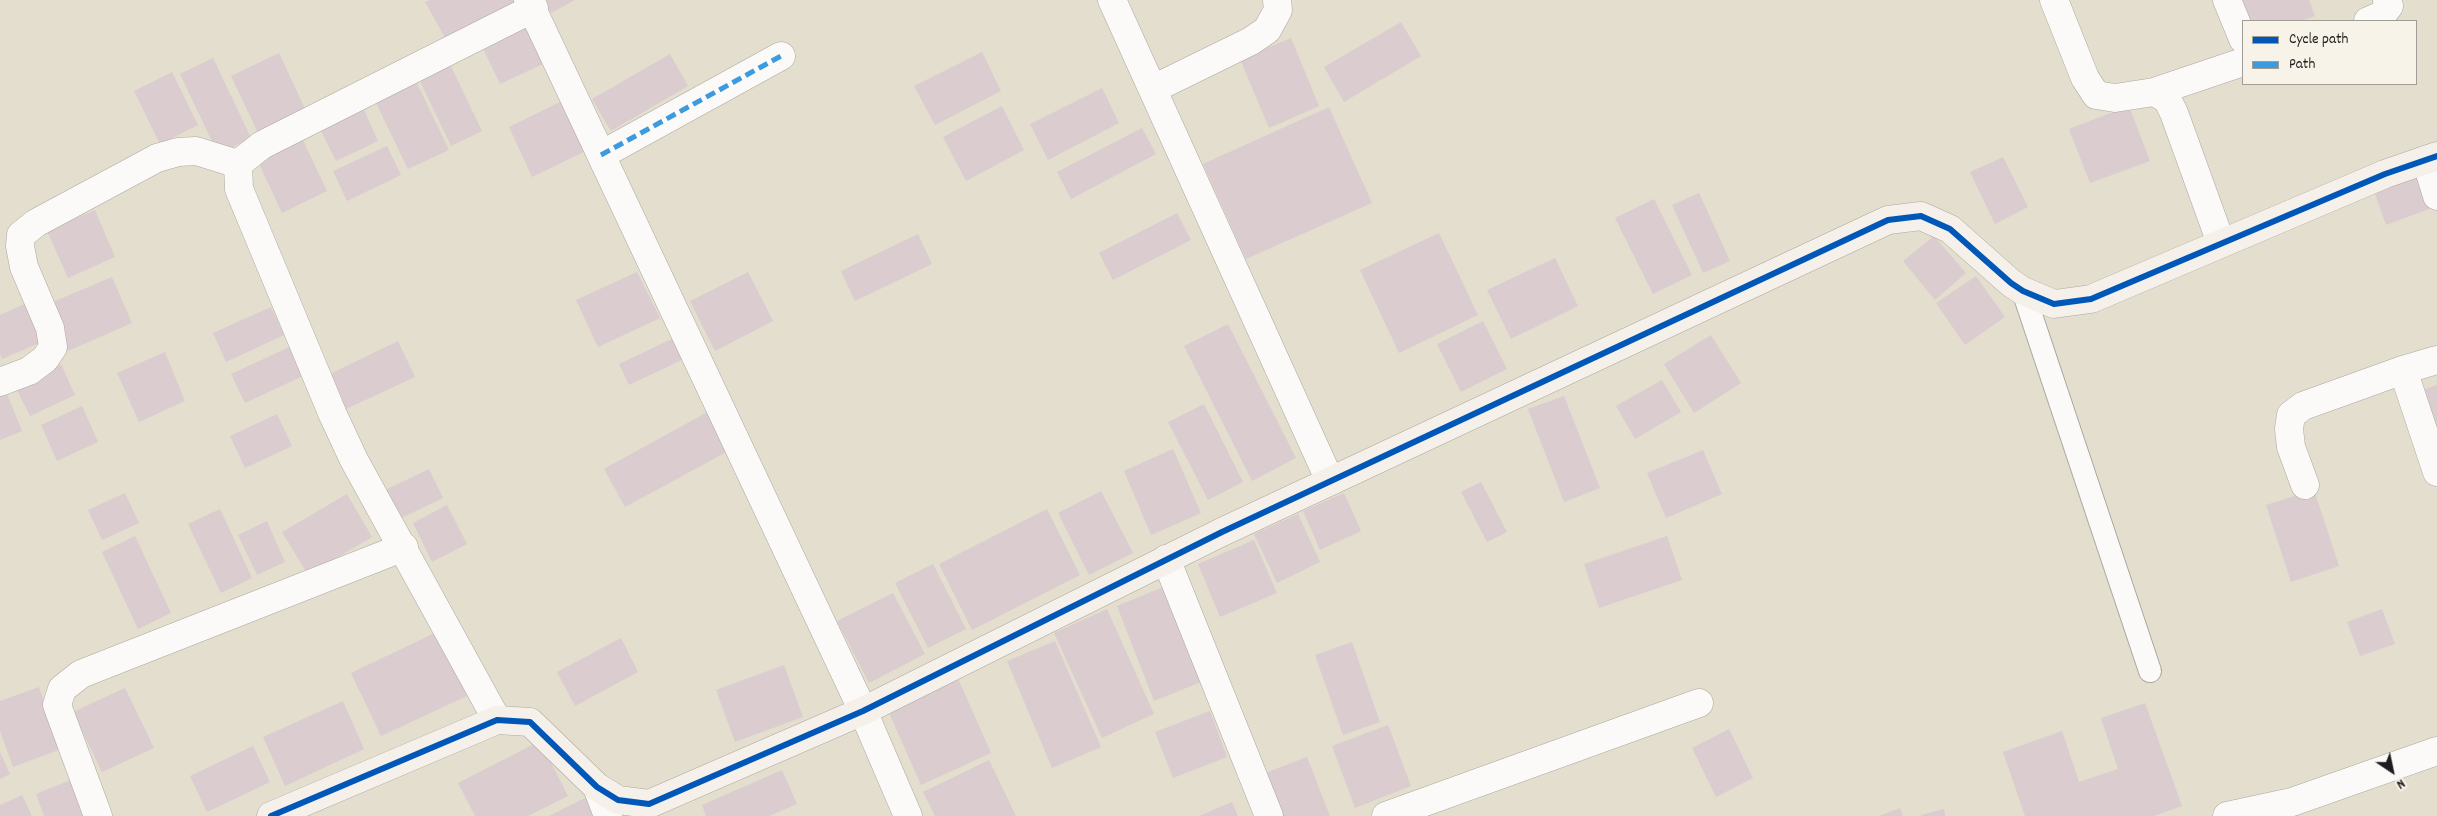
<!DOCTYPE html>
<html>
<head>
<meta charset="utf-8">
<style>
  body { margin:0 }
  #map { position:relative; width:2437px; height:816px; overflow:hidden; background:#e3dece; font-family:Dekko,sans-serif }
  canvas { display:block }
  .legend { position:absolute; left:2242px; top:20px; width:175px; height:65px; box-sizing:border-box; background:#f7f3e8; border:1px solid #9f9d96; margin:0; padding:6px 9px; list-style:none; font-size:15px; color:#1c1c1c }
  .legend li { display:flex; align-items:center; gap:10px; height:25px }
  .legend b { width:25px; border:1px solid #9f9d96 }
  .north { position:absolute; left:2367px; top:746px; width:50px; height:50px; -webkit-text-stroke:4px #f7f3e8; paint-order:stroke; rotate:146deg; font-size:14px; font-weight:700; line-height:20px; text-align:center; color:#1c1c1c }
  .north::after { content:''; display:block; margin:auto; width:18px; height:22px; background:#1c1c1c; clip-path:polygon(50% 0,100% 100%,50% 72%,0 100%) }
</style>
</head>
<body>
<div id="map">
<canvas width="2437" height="816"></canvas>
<ul class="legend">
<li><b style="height:6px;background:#0057b8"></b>Cycle path</li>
<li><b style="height:6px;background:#3c9bdf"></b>Path</li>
</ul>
<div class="north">N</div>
</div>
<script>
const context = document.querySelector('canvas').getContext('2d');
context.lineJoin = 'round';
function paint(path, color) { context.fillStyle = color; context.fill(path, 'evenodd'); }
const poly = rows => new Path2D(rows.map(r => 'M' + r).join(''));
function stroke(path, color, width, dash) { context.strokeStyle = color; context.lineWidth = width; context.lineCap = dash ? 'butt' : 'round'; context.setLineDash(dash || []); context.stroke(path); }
paint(poly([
  [430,0,514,0,520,10,451,48,425,2],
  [544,0,575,0,551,13],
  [2241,0,2309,0,2315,16,2301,21,2249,21],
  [525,19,545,63,500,84,479,40],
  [1401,22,1421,56,1344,102,1324,67],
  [1291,38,1319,106,1269,128,1240,59],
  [982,52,1001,91,935,125,914,86],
  [279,53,307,113,259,135,231,76],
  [670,54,688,86,611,131,592,99],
  [213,58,251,138,218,154,180,74],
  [447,58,482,131,451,146,416,73],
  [172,72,198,125,160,144,134,91],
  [415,79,449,150,408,169,374,99],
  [1102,88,1119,123,1048,160,1030,124],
  [568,98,592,148,532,177,509,127],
  [1002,106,1024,150,966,181,943,137],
  [2129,106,2150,161,2090,183,2069,129],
  [1329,107,1372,203,1246,259,1203,164],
  [364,110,378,141,336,161,321,131],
  [1142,128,1156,154,1071,199,1057,172],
  [301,136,327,191,282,213,256,157],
  [387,146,401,175,347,201,333,171],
  [2003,157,2028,207,1995,224,1970,172],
  [2426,172,2437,206,2386,225,2374,191],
  [1699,193,1730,261,1703,273,1672,205],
  [1654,199,1692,275,1653,294,1615,218],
  [95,210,115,257,68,278,47,231],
  [1177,213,1191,240,1113,280,1099,253],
  [1439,233,1478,315,1399,353,1360,270],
  [918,234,932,264,855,301,841,271],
  [1934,236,1966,273,1935,300,1903,261],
  [1555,258,1578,306,1511,339,1487,290],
  [637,272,660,318,598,347,576,300],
  [748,272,773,321,715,351,690,301],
  [1976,276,2005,317,1965,345,1936,303],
  [112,277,132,323,68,351,48,304],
  [27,303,44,341,2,359,0,353,0,315],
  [271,307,284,335,226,362,213,333],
  [1483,321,1507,369,1461,392,1437,344],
  [1228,324,1296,458,1252,481,1184,346],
  [1711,335,1741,383,1694,413,1664,364],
  [678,336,688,357,629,385,619,364],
  [398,341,415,377,346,409,330,374],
  [294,345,307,374,245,403,231,374],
  [165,352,185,401,139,422,117,373],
  [61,364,75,395,30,416,15,386],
  [1662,380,1681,412,1635,439,1616,406],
  [2437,385,2437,442,2419,391],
  [5,389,22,431,0,440,0,391],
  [1564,396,1600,488,1564,502,1528,409],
  [1204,404,1243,482,1208,500,1168,422],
  [82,406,98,442,57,461,41,425],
  [711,410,732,449,625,507,604,469],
  [277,414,292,446,245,468,230,436],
  [1173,449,1201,513,1151,535,1124,471],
  [1703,450,1722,494,1666,518,1647,473],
  [429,469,443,498,395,521,381,492],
  [1481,482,1507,532,1487,542,1461,492],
  [2314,490,2339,566,2291,582,2266,505],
  [1101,491,1133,553,1089,575,1058,513],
  [125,493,139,523,102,540,88,510],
  [1344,493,1361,531,1320,550,1303,511],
  [347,494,372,537,308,575,282,532],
  [447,505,467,544,432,562,413,523],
  [220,509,252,578,221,593,188,524],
  [1047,509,1080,575,972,630,939,564],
  [1298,514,1320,562,1277,583,1254,534],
  [267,521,285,562,257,575,238,535],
  [135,536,171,613,138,629,102,552],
  [1667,536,1682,580,1599,608,1584,564],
  [1254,540,1277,593,1220,617,1198,564],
  [933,564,966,629,928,648,895,583],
  [1173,583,1211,678,1154,701,1117,606],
  [893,593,925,654,869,683,837,621],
  [1107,609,1154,714,1102,738,1054,633],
  [2382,609,2395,644,2360,656,2347,622],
  [437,632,467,696,381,736,351,673],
  [621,638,638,672,575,706,557,672],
  [1055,641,1101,747,1052,768,1007,661],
  [1352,642,1380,722,1343,735,1315,655],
  [784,665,803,717,735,742,716,690],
  [956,674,991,753,921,785,886,706],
  [39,687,61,749,13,767,0,731,0,701],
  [125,688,154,748,102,772,73,712],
  [343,701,364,749,285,786,263,737],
  [2145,703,2182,806,2154,816,2025,816,2003,752,2062,731,2079,782,2118,769,2101,718],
  [1210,711,1227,757,1173,778,1155,732],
  [1388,725,1411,786,1355,808,1332,746],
  [1729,729,1753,778,1716,797,1692,748],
  [540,741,568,796,528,816,475,816,458,783],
  [253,746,270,782,207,812,190,776],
  [0,752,10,774,0,779],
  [1307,757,1330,816,1276,816,1260,775],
  [989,760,1016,816,935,816,923,792],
  [782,770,797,804,769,816,706,816,702,805],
  [73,779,87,816,44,816,36,794],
  [22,795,32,816,0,816,0,805],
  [589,796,600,816,549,816],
  [1232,802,1238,816,1199,816],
  [1900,808,1903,816,1879,816],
  [1944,809,1945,816,1921,816,1921,815]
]), '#dbcccf');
const lane = poly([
  [2023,291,2150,671]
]);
const street = poly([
  [528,0,863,711,908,816],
  [1112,0,1330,481],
  [2054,0,2085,78,2096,95,2115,98,2154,92,2167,99,2174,113,2221,243],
  [2227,0,2243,39],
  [2368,21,2382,15,2389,6,2387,0],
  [1153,89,1251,41,1267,30,1278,10,1277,0],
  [2154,92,2243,62],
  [601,155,781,56],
  [2426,160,2437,196],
  [2403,370,2437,472],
  [0,382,29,371,45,359,53,347,50,328,24,267,20,246,21,235,36,223,157,158,178,152,196,151,238,164],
  [2305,485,2291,447,2289,429,2291,415,2303,406,2403,370,2437,360],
  [1166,559,1269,816],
  [497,720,354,460,333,415,239,189,238,164,262,145,534,8],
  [597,787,608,816],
  [98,816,57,705,62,689,81,674,404,547],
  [1386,816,1699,703],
  [2227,816,2292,802,2437,751]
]);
const secondary = poly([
  [271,816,497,720,530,722,597,787,618,800,649,804,863,711,1222,532,1888,220,1921,216,1950,229,2011,283,2023,291,2054,304,2091,299,2385,174,2437,156]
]);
stroke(lane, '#aba89e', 24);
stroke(street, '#aba89e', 29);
stroke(secondary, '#aba89e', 29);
stroke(lane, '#fbfaf8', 22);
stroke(street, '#fbfaf8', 28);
stroke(secondary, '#f5f1ea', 28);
stroke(poly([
  [601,155,781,56]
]), '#3c9bdf', 5, [10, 5]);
stroke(poly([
  [271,816,497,720,530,722,597,787,618,800,649,804,863,711,1222,532,1888,220,1921,216,1950,229,2011,283,2023,291,2054,304,2091,299,2385,174,2437,156]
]), '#0057b8', 6);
</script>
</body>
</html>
